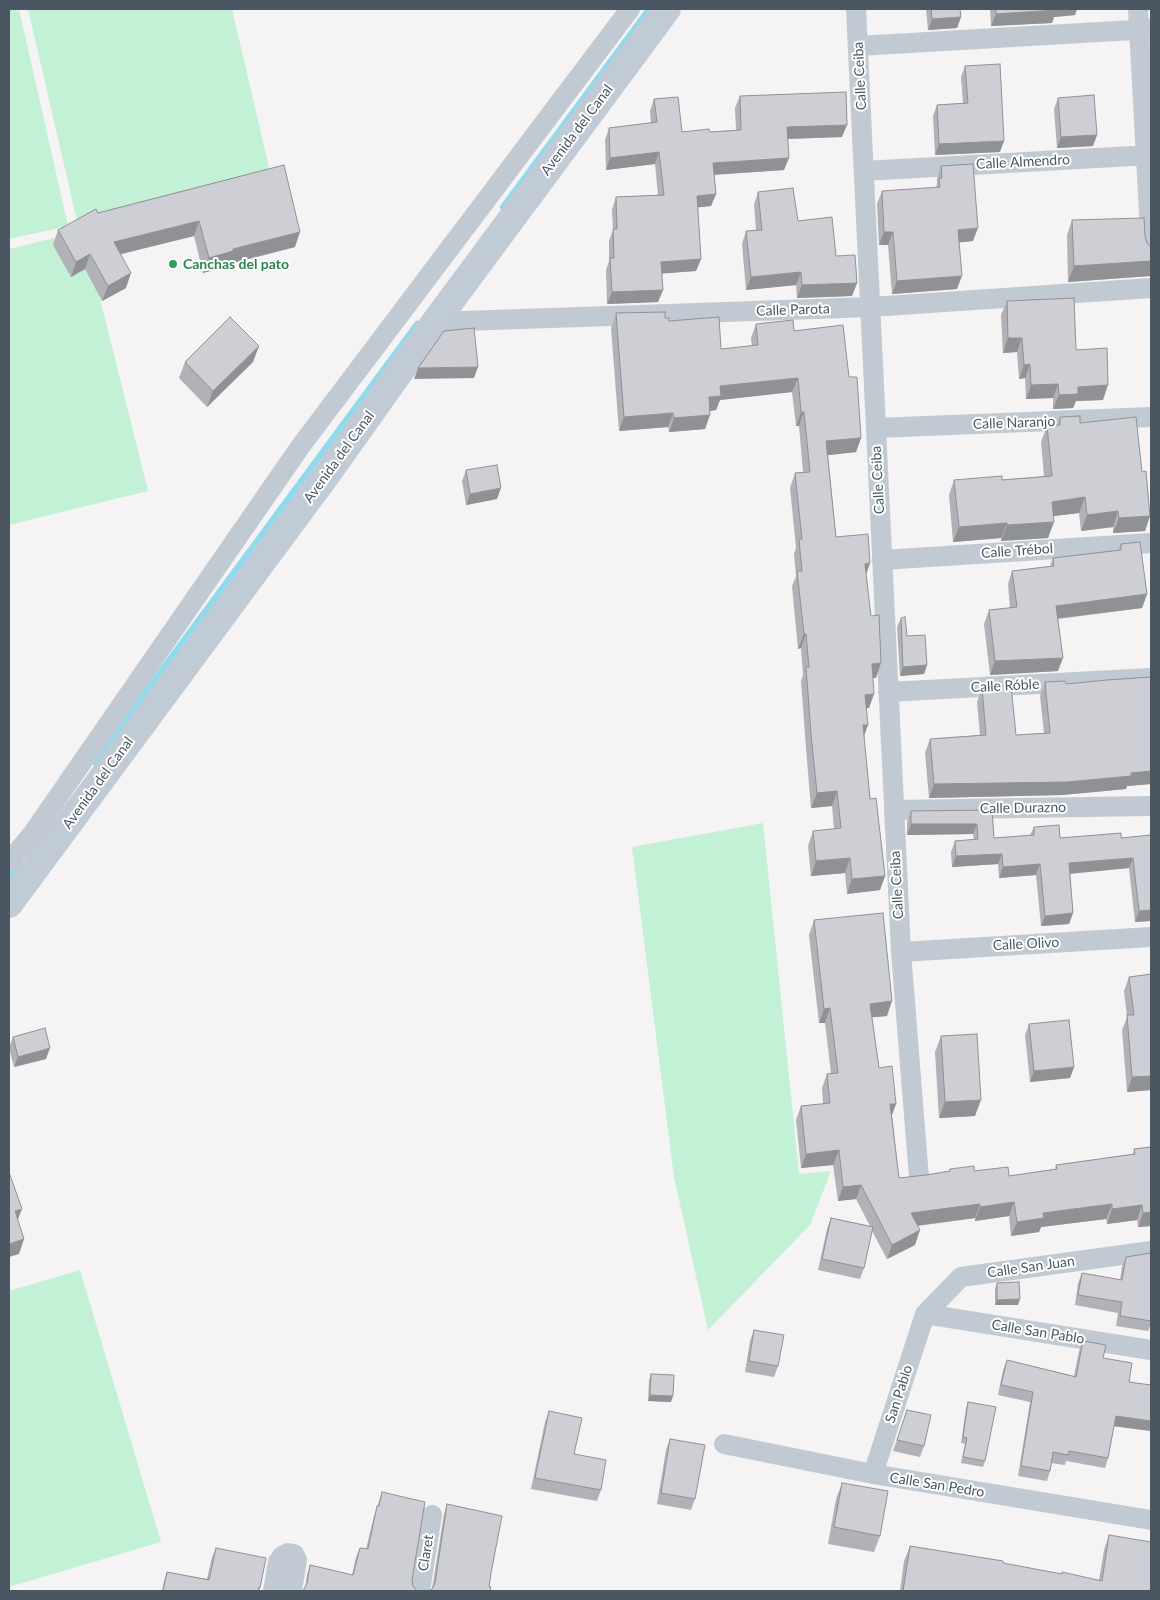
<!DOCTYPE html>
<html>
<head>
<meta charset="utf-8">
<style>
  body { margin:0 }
  #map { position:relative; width:1160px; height:1600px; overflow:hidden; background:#f5f3f3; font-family:Lato,sans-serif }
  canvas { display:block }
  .frame { position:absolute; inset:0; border:10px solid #4a5661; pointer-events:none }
</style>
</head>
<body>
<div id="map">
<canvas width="1160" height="1600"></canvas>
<div class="frame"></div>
</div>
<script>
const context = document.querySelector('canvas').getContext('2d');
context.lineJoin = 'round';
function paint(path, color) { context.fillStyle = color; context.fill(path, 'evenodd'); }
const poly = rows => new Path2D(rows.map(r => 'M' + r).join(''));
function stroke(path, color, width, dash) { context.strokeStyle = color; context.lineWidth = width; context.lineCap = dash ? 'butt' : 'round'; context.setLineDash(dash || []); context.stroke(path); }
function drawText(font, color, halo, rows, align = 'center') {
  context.font = font + ' Lato,sans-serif'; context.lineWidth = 4; context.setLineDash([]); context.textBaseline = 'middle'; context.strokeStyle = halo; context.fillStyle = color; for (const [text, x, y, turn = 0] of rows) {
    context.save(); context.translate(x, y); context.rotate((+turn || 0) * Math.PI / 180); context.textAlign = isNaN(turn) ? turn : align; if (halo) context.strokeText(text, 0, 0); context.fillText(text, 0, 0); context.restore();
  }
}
paint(poly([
  [9,9,19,9,68,226,9,239],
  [28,9,232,9,272,180,78,225],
  [83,231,148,491,9,525,9,249],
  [763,823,799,1174,831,1171,810,1225,708,1330,674,1177,632,847],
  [80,1270,161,1542,9,1587,9,1291]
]), '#c3f1d5');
stroke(poly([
  [503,207,649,9],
  [94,762,417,324],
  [9,878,20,863]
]), '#90daee', 6);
stroke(poly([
  [856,9,901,952,919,1178],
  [1138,9,1151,251],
  [858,46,1151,29],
  [864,171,1151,155],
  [435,322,871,307,1151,288],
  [876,428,1151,417],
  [882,560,1151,543],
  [888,692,1151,678],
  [894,810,1151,806],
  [9,862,33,833,300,447,630,9],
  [901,952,1151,937],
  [925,1314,1151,1350],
  [724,1444,873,1474,1151,1520],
  [873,1474,925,1314,961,1277,1151,1251],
  [273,1591,278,1562,282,1556,288,1553,294,1554,297,1560,292,1591],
  [420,1591,432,1515]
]), '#c1cad2', 20);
stroke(poly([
  [9,904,330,470,435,322,667,9]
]), '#c1cbd6', 28);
paint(poly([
  [926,9,960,9,961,17,957,28,928,30],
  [990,9,1077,9,1075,15,1054,17,1052,23,991,26],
  [965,66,1000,152,935,155,933,116,937,105,963,103,961,77],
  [740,96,842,137,788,139,784,170,714,175,716,194,711,206,698,207,701,259,696,271,662,273,663,290,658,302,607,304,606,270,609,261,609,241,613,230,612,209,616,197,658,195,655,164,606,170,605,140,609,128,651,123,650,111,654,99,682,132,710,132,736,130,735,108],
  [1058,98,1097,135,1093,146,1057,148,1054,109],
  [284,165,295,247,229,264,228,266,203,273,194,236,121,254,126,288,102,301,85,269,71,277,53,245,58,230,98,213],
  [941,166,973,241,959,242,957,289,892,294,888,245,879,245,877,204,882,191,936,188,937,184,937,179],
  [758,192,798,221,836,256,857,283,852,296,797,298,796,285,746,290,742,244,746,231,756,230,754,205],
  [1072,220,1145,236,1147,243,1151,246,1151,276,1068,282,1067,235],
  [1007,301,1076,350,1103,400,1076,401,1073,408,1053,409,1053,398,1026,399,1025,378,1019,379,1017,352,1003,353,1001,315],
  [616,313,665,318,669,321,721,349,752,346,751,338,756,324,794,331,849,377,861,438,856,452,828,455,836,537,866,575,876,678,873,678,869,708,867,708,864,736,870,799,885,876,880,890,847,894,845,873,811,876,808,846,813,831,834,829,832,806,811,808,806,748,801,681,803,675,801,648,798,649,792,586,796,576,794,554,796,547,790,488,795,473,803,472,799,426,796,426,792,392,720,400,716,410,710,411,705,429,669,432,668,427,619,431,611,328],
  [185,362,253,362,207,407,179,378],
  [1060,417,1080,423,1142,472,1150,516,1145,531,1113,533,1113,527,1081,531,1079,513,1053,516,1048,538,1001,541,1001,538,953,542,949,495,954,480,1002,480,1044,476,1041,442,1047,426,1057,425],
  [466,470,497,499,466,505,462,481],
  [1121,544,1147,594,1142,608,1058,619,1058,671,990,675,984,624,989,610,1010,608,1008,584,1012,571,1050,566,1053,558,1118,550],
  [901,618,907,636,927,665,924,674,900,676,897,627],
  [1151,677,1151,784,1127,786,1126,789,1062,795,929,798,925,753,930,739,980,735,977,702,982,688,1016,735,1044,733,1040,696,1045,682,1066,684],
  [992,810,994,838,1030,835,1034,827,1060,838,1121,838,1151,835,1151,921,1135,922,1129,868,1070,874,1073,913,1069,924,1041,926,1036,875,999,878,998,864,952,867,951,852,955,841,974,840,973,834,907,835,907,822,911,811],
  [814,920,887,1016,872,1017,879,1068,892,1115,899,1178,926,1175,949,1171,950,1169,974,1171,1009,1176,1055,1169,1056,1165,1133,1154,1134,1149,1151,1147,1151,1226,1138,1227,1137,1220,1107,1224,1106,1219,1041,1227,1039,1232,1011,1236,1009,1216,975,1221,975,1218,918,1226,915,1245,887,1259,872,1231,864,1268,860,1279,818,1270,827,1229,831,1218,870,1226,856,1199,838,1201,833,1165,801,1168,796,1120,801,1106,823,1104,822,1088,827,1074,831,1073,825,1023,819,1023,809,935],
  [1151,974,1151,1090,1127,1092,1122,1030,1127,1017,1124,991,1129,977],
  [1029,1024,1074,1067,1070,1078,1030,1082,1025,1035],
  [941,1036,975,1116,939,1118,935,1052],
  [13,1037,46,1059,14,1067,9,1048],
  [1151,1253,1151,1324,1148,1331,1116,1326,1118,1313,1075,1305,1078,1283,1082,1273,1120,1280,1122,1267,1126,1257],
  [997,1283,1018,1305,995,1305,995,1289],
  [754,1330,778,1366,774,1377,745,1372,750,1341],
  [1083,1341,1103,1358,1129,1382,1151,1385,1151,1431,1114,1426,1108,1458,1105,1468,1066,1461,1065,1465,1051,1463,1050,1471,1047,1481,1018,1476,1030,1402,998,1395,1003,1370,1007,1360,1074,1376,1079,1351],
  [651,1374,671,1402,648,1401,649,1380],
  [968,1402,985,1461,983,1467,961,1463,965,1444,961,1443,966,1408],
  [907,1410,924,1446,920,1457,893,1451],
  [549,1411,574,1454,601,1490,597,1501,531,1489,545,1422],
  [670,1439,695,1499,691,1510,657,1504,666,1450],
  [842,1483,880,1536,874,1552,828,1544,836,1499],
  [382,1492,412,1580,305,1588,307,1575,310,1565,352,1575,356,1557,360,1548,366,1549,374,1516],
  [447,1504,491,1573,489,1587,432,1589,444,1514],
  [1109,1535,1151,1591,900,1591,904,1561,910,1546,1061,1574,1099,1580,1104,1550],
  [216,1548,260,1588,259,1591,162,1591,164,1581,167,1572,207,1579,212,1557]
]), '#b0b2b7');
paint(poly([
  [1054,9,1077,9,1075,15,1054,17,1052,23,991,26,996,14],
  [961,17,957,28,928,30,932,19],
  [847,125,842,137,783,139,787,127],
  [1097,135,1093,146,1057,148,1061,137],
  [1004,141,1000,152,935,155,939,144],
  [659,152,655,164,606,170,610,158],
  [789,158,784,170,708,175,713,163],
  [716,194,711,206,693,208,697,196],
  [199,221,194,236,109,257,114,242],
  [978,228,973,241,953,243,958,230],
  [300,232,295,247,229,264,228,266,203,273,209,258,233,249],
  [884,232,893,232,888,245,879,245],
  [90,254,85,269,71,277,76,262],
  [701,259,696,271,657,274,661,262],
  [1151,261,1151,273,1150,276,1068,282,1074,266],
  [801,272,796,285,746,290,751,277],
  [131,273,126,288,102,301,108,286],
  [962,276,957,289,892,294,897,281],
  [857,283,852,296,797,298,802,285],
  [663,290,658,302,607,304,612,292],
  [1008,338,1022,338,1017,352,1003,353],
  [259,346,253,362,207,407,213,391],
  [1030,364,1025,378,1019,379,1024,365],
  [478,367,474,378,414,379,418,368],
  [798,378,792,392,720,400,716,410,703,412,709,397,720,386],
  [1058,384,1053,398,1026,399,1031,385],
  [1108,385,1103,400,1076,401,1073,408,1053,409,1059,395,1078,387],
  [801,412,804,412,799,426,796,426],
  [673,413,668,427,619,431,624,417],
  [710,415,705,429,669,432,674,418],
  [861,438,856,452,821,456,826,441],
  [501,488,497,499,466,505,470,494],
  [1085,497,1079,513,1046,517,1052,502],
  [1118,511,1113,527,1081,531,1087,515],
  [1150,516,1145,531,1113,533,1119,518],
  [1054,522,1048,538,1001,541,1007,525],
  [1007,523,1001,538,953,542,959,527],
  [870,563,865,578,865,564],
  [1147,594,1142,608,1052,619,1056,606],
  [804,634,806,634,801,648,798,649],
  [1063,658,1058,671,990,675,995,661],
  [881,663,876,678,866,678,872,664],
  [927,665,924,674,900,676,903,667],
  [874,694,869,708,860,709,865,695],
  [863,725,868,725,863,739],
  [1151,771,1151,784,1127,786,1126,789,1062,795,929,798,934,784],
  [837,791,832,806,811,808,817,793],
  [911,824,977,824,973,834,907,835],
  [1002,854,998,864,952,867,956,856],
  [850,858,845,873,811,876,816,861],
  [1133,858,1129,868,1065,874,1069,863],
  [1040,864,1036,875,999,878,1003,867],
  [885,876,880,890,847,894,852,879],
  [1151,910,1151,921,1135,922,1139,911],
  [1073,913,1069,924,1041,926,1045,916],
  [892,1001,887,1016,865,1018,870,1004],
  [830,1008,825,1023,819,1023,824,1009],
  [50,1048,46,1059,14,1067,18,1057],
  [1074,1067,1070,1078,1030,1082,1034,1071],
  [1151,1076,1151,1090,1127,1092,1132,1077],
  [981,1100,975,1116,939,1118,945,1102],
  [890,1104,896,1104,891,1118],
  [839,1150,833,1165,801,1168,806,1154],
  [861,1185,856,1199,838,1201,843,1187],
  [1014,1202,1009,1216,975,1221,980,1207],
  [980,1204,975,1218,906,1227,911,1213],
  [1112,1204,1106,1219,1041,1227,1039,1232,1011,1236,1017,1222,1043,1213],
  [1142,1205,1137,1220,1107,1224,1112,1209],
  [22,1209,16,1224,15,1211],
  [1151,1212,1151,1226,1138,1227,1143,1213],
  [920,1230,915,1245,887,1259,892,1245],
  [24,1239,19,1254,9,1257,9,1244],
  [1020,1299,1018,1305,995,1305,997,1300],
  [650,1395,673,1396,671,1402,648,1401],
  [1116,1416,1151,1421,1151,1431,1112,1426]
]), '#909195');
const building = poly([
  [931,9,960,9,961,17,932,19,931,9],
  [996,9,1056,9,1056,10,996,14,996,9],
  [1000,64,1004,141,939,144,937,105,968,103,965,66,1000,64],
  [846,92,847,125,787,127,789,158,713,163,716,194,697,196,701,259,661,262,663,290,612,292,610,258,614,258,613,229,617,229,616,197,664,195,659,152,610,158,609,128,657,122,654,99,678,97,682,132,709,129,710,132,741,130,740,96,846,92],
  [1094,95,1097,135,1061,137,1058,98,1094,95],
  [973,164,978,228,958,230,962,276,897,281,893,232,884,232,882,191,940,187,939,178,942,178,941,166,973,164],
  [284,165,300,232,233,249,233,251,209,258,199,221,114,242,131,273,108,286,90,254,76,262,58,230,96,209,98,213,284,165],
  [793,188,798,221,832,217,836,256,855,255,857,283,802,285,801,272,751,277,746,231,762,230,758,192,793,188],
  [1144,218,1145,236,1147,243,1151,246,1151,261,1074,266,1072,220,1144,218],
  [1074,298,1076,350,1107,348,1108,385,1078,387,1078,394,1059,395,1058,384,1031,385,1030,364,1024,365,1022,338,1008,338,1007,301,1074,298],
  [665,312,665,318,669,318,669,321,719,317,721,349,758,345,756,324,793,320,794,331,843,325,849,377,857,377,861,438,826,441,836,537,868,534,870,563,865,564,870,608,871,616,879,615,881,663,872,664,874,694,865,695,868,725,863,725,870,799,876,798,885,876,852,879,850,858,816,861,813,831,841,828,837,791,817,793,811,734,806,667,809,667,806,634,804,634,797,571,802,571,799,540,802,539,795,473,810,472,804,412,801,412,798,378,720,386,721,396,709,397,710,415,674,418,673,413,624,417,616,313,665,312],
  [230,317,259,346,213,391,185,362,230,317],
  [474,328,478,367,418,368,444,331,474,328],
  [1080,416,1080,423,1136,417,1142,472,1146,471,1150,516,1119,518,1118,511,1087,515,1085,497,1052,502,1054,522,1007,525,1007,523,959,527,954,480,1002,476,1002,480,1052,476,1047,426,1060,425,1060,417,1080,416],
  [497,465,501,488,470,494,466,470,497,465],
  [1140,542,1147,594,1056,606,1063,658,995,661,989,610,1017,607,1012,571,1054,566,1053,558,1121,550,1121,544,1140,542],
  [905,617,907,636,925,635,927,665,903,667,901,618,905,617],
  [1151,677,1151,771,1131,773,1131,776,1067,782,934,784,930,739,986,735,982,688,1011,685,1016,735,1050,733,1045,682,1065,681,1066,684,1107,680,1151,677],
  [992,810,994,838,1034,835,1034,827,1059,825,1060,838,1121,833,1121,838,1151,835,1151,910,1139,911,1133,858,1069,863,1073,913,1045,916,1040,864,1003,867,1002,854,956,856,955,841,978,839,977,824,911,824,911,811,992,810],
  [883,913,892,1001,870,1004,879,1068,892,1066,896,1104,890,1104,899,1178,926,1175,950,1171,950,1169,974,1166,974,1171,1008,1167,1009,1176,1057,1169,1056,1165,1135,1154,1134,1149,1151,1147,1151,1212,1143,1213,1142,1205,1112,1209,1112,1204,1043,1213,1044,1218,1017,1222,1014,1202,980,1207,980,1204,911,1213,920,1230,892,1245,861,1185,843,1187,839,1150,806,1154,801,1106,830,1103,827,1074,838,1073,830,1008,824,1009,814,920,883,913],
  [1151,974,1151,1076,1132,1077,1127,1015,1134,1015,1129,977,1151,974],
  [1069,1020,1074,1067,1034,1071,1029,1024,1069,1020],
  [45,1028,50,1048,18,1057,13,1037,45,1028],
  [977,1034,981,1100,945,1102,941,1036,977,1034],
  [9,1172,22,1209,15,1211,24,1239,9,1244,9,1172],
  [831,1218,873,1227,864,1268,822,1259,831,1218],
  [1151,1253,1151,1321,1120,1316,1122,1302,1078,1295,1082,1273,1122,1280,1126,1257,1151,1253],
  [1019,1282,1020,1299,997,1300,997,1283,1019,1282],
  [754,1330,784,1335,778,1366,749,1361,754,1330],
  [1083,1341,1106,1345,1103,1358,1132,1363,1129,1382,1151,1385,1151,1421,1116,1416,1108,1458,1069,1451,1068,1455,1053,1452,1050,1471,1021,1466,1033,1392,1001,1385,1007,1360,1076,1377,1083,1341],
  [651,1374,674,1375,673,1396,650,1395,651,1374],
  [968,1402,996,1407,985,1461,963,1457,967,1438,963,1437,968,1402],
  [907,1410,931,1415,924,1446,897,1440,907,1410],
  [549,1411,582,1418,574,1454,606,1460,601,1490,535,1478,549,1411],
  [670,1439,705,1445,695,1499,661,1493,670,1439],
  [842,1483,888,1491,880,1536,834,1527,842,1483],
  [382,1492,425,1502,412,1580,413,1586,417,1591,418,1591,303,1591,307,1583,310,1565,353,1575,360,1548,368,1549,377,1506,379,1506,382,1492],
  [447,1504,502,1516,491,1573,489,1587,491,1587,490,1591,429,1591,432,1589,435,1583,447,1504],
  [1109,1535,1151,1542,1151,1591,903,1591,910,1546,1003,1561,1003,1563,1062,1574,1062,1572,1102,1581,1109,1535],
  [216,1548,266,1558,260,1588,259,1587,258,1591,163,1591,167,1572,209,1580,216,1548]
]);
paint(building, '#cdcfd5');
stroke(building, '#909195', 1);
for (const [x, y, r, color] of [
  [173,264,5,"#2e9e5b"]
]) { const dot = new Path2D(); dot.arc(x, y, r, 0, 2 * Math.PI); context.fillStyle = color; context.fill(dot); stroke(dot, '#fff', 2); }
drawText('14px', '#4a5661', '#fff', [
  ["Calle Ceiba",860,76,-93],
  ["Avenida del Canal",577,130,-53],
  ["Calle Almendro",1023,162,-3],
  ["Calle Parota",793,310,-2],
  ["Calle Naranjo",1014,423,-2],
  ["Avenida del Canal",339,457,-54],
  ["Calle Ceiba",878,480,-93],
  ["Calle Trébol",1017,551,-4],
  ["Calle Róble",1005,686,-3],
  ["Avenida del Canal",98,783,-54],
  ["Calle Durazno",1023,808,-1],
  ["Calle Ceiba",897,885,-93],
  ["Calle Olivo",1026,944,-3],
  ["Calle San Juan",1031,1267,-8],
  ["Calle San Pablo",1038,1332,9],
  ["San Pablo",899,1394,-72],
  ["Calle San Pedro",937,1485,9],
  ["Claret",426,1553,-81]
]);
drawText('bold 14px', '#27864d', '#fff', [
  ["Canchas del pato",183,264]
], 'left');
</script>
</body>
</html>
